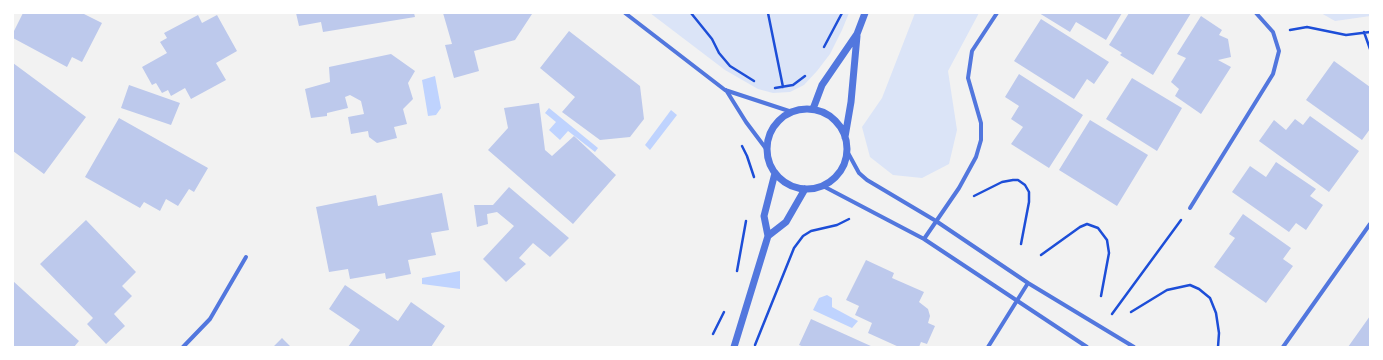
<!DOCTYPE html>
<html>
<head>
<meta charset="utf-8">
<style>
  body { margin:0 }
  #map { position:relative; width:1383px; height:360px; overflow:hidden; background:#f2f2f2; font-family:Commissioner,sans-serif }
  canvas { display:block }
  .frame { position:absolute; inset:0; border:14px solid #fff; pointer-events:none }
</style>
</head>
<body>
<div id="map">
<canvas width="1383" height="360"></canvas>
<div class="frame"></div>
</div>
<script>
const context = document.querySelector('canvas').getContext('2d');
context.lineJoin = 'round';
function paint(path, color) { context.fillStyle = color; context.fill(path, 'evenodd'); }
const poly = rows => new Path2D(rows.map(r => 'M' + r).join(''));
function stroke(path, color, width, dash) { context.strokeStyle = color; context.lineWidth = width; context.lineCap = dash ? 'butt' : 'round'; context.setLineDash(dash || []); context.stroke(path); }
paint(poly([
  [650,13,849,13,842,30,830,54,817,71,804,85,790,92,773,93,758,89,725,70],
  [915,13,979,13,948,71,957,130,949,164,922,178,893,175,870,157,862,127,882,98],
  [1321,13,1370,13,1370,16,1335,21]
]), '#dbe4f7');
paint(poly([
  [435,76,441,108,436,115,428,116,422,80],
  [549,108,598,148,595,152,568,131,560,140,549,130,556,122,545,113],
  [671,110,677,115,650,150,645,145],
  [460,271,460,289,422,284,422,278],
  [827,295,832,298,832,307,858,321,852,328,813,310,819,298]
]), '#bfd3fe');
paint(poly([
  [23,13,82,13,102,23,82,62,72,57,67,67,13,38,13,33],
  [296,13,414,13,415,17,323,32,321,22,299,26],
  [443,13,531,13,532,14,515,40,474,51,479,71,454,78,445,45,452,44],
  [1039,13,1122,13,1106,40,1076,22,1070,32],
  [1129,13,1191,13,1153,75,1120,55,1122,53,1109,45],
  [198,15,202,23,217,15,237,51,216,63,226,80,191,99,185,88,171,96,168,90,162,93,156,83,152,85,142,67,167,53,160,42,167,38,164,33],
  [1201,16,1222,30,1219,35,1228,39,1231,57,1218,60,1231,67,1201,114,1175,96,1179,89,1171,82,1186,58,1177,54],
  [1041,19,1109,62,1094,84,1087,79,1074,99,1014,61],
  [569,31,640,86,644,119,630,137,600,140,562,112,575,97,540,68],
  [391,54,415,71,408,83,413,99,403,109,407,124,394,127,397,138,377,143,369,137,368,131,351,134,348,117,364,114,361,101,350,95,345,97,348,108,327,113,327,116,311,118,305,89,330,82,329,67],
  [1334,61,1370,87,1370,129,1362,140,1306,100],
  [13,63,86,117,44,174,13,151],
  [1019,74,1083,115,1049,168,1011,144,1023,127,1011,119,1019,106,1005,97],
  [1132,78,1182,108,1157,151,1106,119],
  [129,85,180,103,171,125,121,108],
  [539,103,545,150,552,156,574,136,616,175,573,224,488,150,508,128,504,108],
  [1310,116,1359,151,1329,192,1259,141,1274,120,1286,130,1295,119,1303,125],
  [119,118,208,168,194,192,189,189,178,206,166,199,160,211,144,202,140,208,85,177],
  [1090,120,1148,155,1117,206,1059,170],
  [1276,162,1316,189,1310,196,1323,205,1306,230,1296,223,1289,232,1232,192,1250,166,1266,177],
  [509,187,569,238,550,257,533,243,519,258,526,264,506,282,483,259,514,226,497,212,487,214,488,224,477,227,474,205,493,205],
  [442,193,449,230,431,233,436,255,408,260,411,274,386,279,385,273,350,279,348,269,329,272,316,207,376,195,378,206],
  [1243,214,1291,248,1283,259,1293,266,1266,303,1214,267,1235,238,1229,234],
  [86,220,136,272,122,286,132,296,114,314,125,326,106,344,87,324,93,318,40,264],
  [866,260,894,273,892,278,924,292,919,302,928,309,930,316,928,323,935,326,927,344,921,342,919,347,899,347,868,333,872,323,855,315,859,306,846,300],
  [13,281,79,341,74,347,13,347],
  [345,285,398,321,411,302,445,326,431,347,348,347,360,330,329,309],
  [1370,316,1370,347,1348,347],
  [811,319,873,347,804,347,799,345],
  [282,338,291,347,273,347]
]), '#bdc9ec');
stroke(poly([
  [691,13,712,39,719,53,730,66,754,81],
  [768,13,783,87],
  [1290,30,1307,27,1346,35,1370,32],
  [1364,32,1370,49],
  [824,47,842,13],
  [775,88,793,85,805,76],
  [742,146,747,156,754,177],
  [974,196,1002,182,1013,180,1018,180,1025,185,1029,192,1029,202,1021,244],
  [1041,255,1080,227,1087,224,1098,228,1107,240,1109,253,1101,296],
  [737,271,746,221],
  [1131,312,1167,290,1190,285,1199,289,1210,298,1216,313,1219,333,1218,347],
  [1112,314,1181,220],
  [713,334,724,312],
  [755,345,794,248,803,236,811,231,837,225,849,219]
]), '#1d4ed8', 2.5);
stroke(poly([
  [625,13,725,90,792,112],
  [726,90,746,122,767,150],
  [847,151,859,173,867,180,936,221,1028,283,1134,347],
  [823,186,924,239,1087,347],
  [1190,208,1273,74,1279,51,1273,32,1256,13],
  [924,239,959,188,976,157,981,140,981,123,968,78,972,51,997,13],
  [183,347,210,319,246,257],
  [988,347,1028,283],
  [1283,347,1370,224]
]), '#5277de', 4);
stroke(poly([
  [813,109,822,85,857,34,865,13],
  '767 149a40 40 0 1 1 80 0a40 40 0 1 1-80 0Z',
  [845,137,851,102,857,36],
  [768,236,786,222,805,189],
  [734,347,768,236,764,216,775,173]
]), '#5277de', 7);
</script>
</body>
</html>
